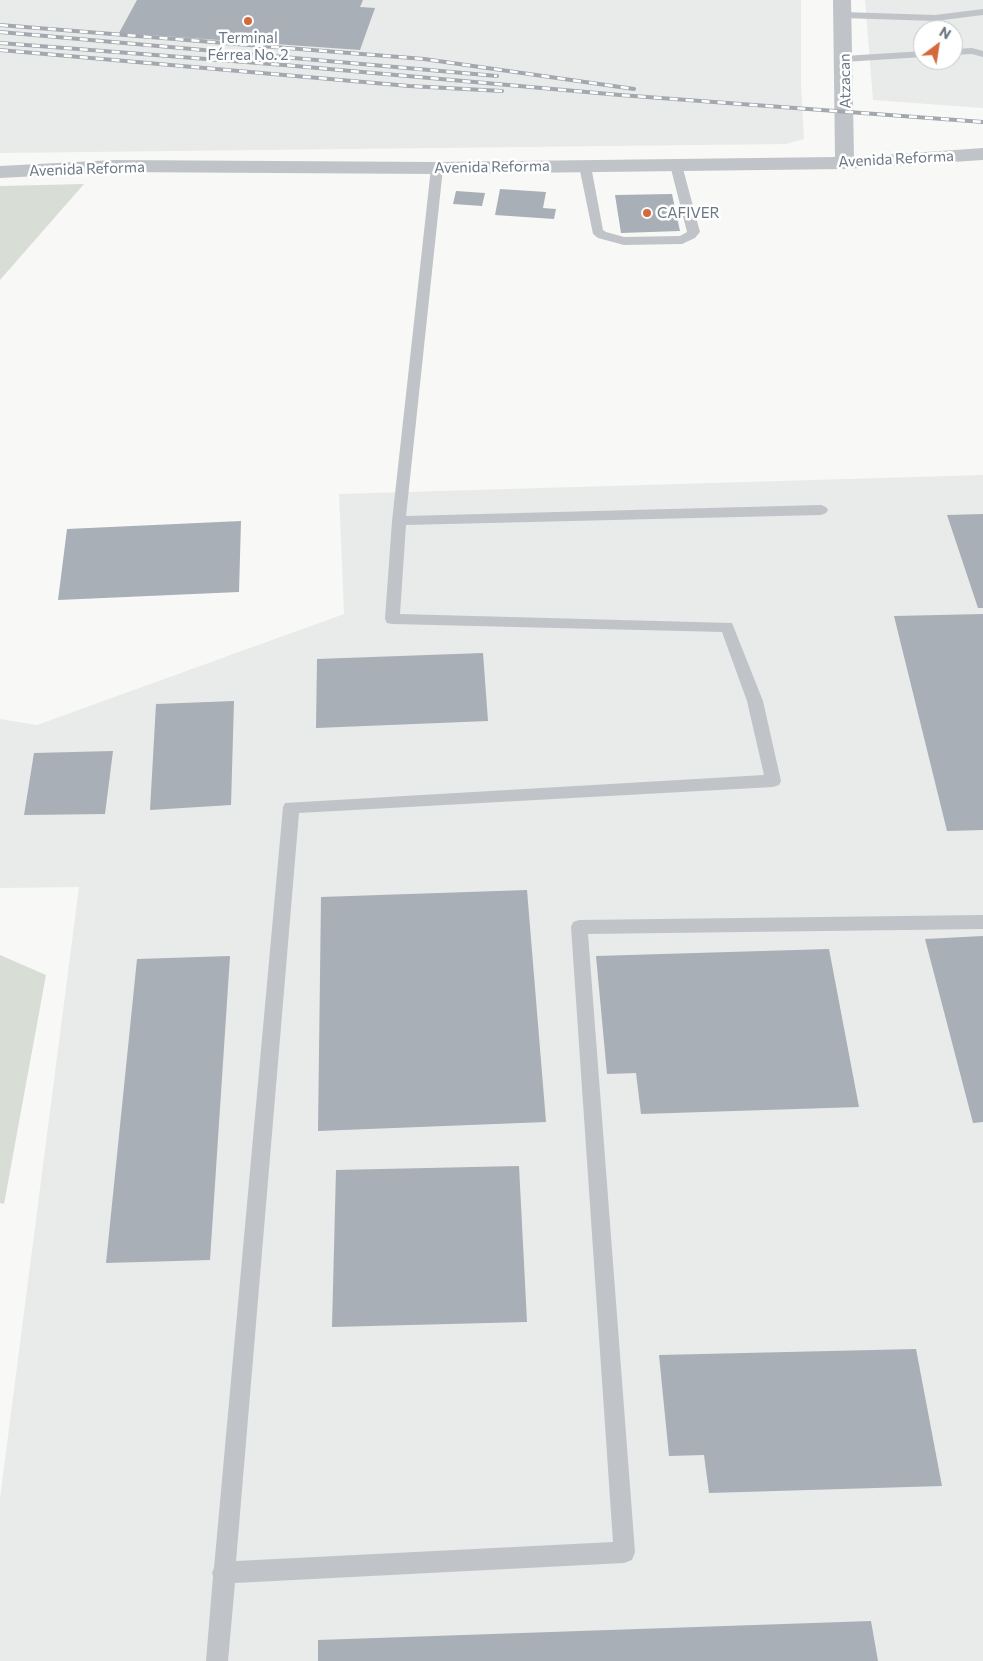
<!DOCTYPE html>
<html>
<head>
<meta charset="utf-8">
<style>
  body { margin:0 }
  #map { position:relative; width:983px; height:1661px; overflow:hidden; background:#f8f9f6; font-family:Commissioner,sans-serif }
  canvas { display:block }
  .north { position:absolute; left:913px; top:20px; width:50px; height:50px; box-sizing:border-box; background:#fff; border:1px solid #c3c9ce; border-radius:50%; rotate:31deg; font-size:14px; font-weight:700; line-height:20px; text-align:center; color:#6a7785 }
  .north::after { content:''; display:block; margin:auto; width:18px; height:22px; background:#d46a3b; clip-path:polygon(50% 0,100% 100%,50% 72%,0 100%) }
</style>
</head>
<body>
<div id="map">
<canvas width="983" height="1661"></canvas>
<div class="north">N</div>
</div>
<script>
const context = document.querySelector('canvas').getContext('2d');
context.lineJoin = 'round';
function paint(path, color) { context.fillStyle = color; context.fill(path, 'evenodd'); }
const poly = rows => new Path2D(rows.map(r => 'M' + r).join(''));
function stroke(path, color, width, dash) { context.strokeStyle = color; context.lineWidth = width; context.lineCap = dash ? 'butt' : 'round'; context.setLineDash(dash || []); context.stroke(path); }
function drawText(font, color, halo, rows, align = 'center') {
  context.font = font + ' Commissioner,sans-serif'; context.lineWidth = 5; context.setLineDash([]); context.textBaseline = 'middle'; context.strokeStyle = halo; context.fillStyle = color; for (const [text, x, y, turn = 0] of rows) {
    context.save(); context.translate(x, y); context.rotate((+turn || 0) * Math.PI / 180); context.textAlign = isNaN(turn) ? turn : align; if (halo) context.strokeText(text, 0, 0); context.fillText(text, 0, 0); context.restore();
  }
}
paint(poly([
  [0,0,801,0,801,84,804,139,786,144,0,153],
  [865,0,983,0,983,108,873,100],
  [923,30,953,30,953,60,923,60],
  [983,475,983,1661,0,1661,0,1498,79,887,0,888,0,719,37,725,344,614,339,494]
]), '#e9eaea');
paint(poly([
  [84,184,0,280,0,186],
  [0,955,46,975,4,1204,0,1203]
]), '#d8ddd6');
paint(poly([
  [137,0,363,0,360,7,375,8,360,50,119,33],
  [500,189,546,192,543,208,556,209,554,219,495,215],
  [456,191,485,193,482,206,453,204],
  [672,194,680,231,621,233,615,195],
  [983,514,983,608,978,608,947,515],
  [241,521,239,592,58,600,67,529],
  [983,614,983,830,947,831,894,616],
  [483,653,488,721,316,728,317,659],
  [234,701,231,805,150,810,156,704],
  [113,751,105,814,24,815,34,753],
  [527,890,546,1122,318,1131,321,897],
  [983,936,983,1122,973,1123,925,939],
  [829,949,859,1107,641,1114,636,1073,607,1074,596,956],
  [230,956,210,1260,106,1263,137,959],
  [519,1166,527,1322,332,1327,336,1170],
  [916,1349,942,1486,709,1493,704,1455,669,1456,659,1355],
  [871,1621,878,1661,318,1661,318,1640]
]), '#a9afb6');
paint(poly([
  [983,9,983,15,935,21,843,18,838,15,843,12,935,15,983,9],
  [972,48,983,51,983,57,972,54,953,55,953,49,972,48],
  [923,51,923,57,844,62,839,59,844,56,923,51],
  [676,162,682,165,700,232,695,238,682,244,624,245,598,238,593,234,579,166,585,163,591,166,603,230,606,232,624,237,680,236,687,232,670,165,676,162],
  [437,165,443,168,406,516,821,505,826,507,828,510,826,513,821,515,406,525,400,614,732,623,763,701,781,781,779,785,773,787,299,813,236,1561,613,1542,571,927,573,922,579,920,983,915,983,929,588,934,635,1552,632,1560,624,1563,235,1583,228,1661,206,1661,213,1576,212,1573,214,1568,283,807,285,803,764,775,747,701,722,632,392,624,387,623,385,619,392,521,431,168,437,165]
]), '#c0c4c8');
paint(poly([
  [833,0,851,0,854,157,983,148,983,160,845,169,437,174,114,172,0,178,0,166,114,160,437,162,835,157,833,0]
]), '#c0c4c8');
const rail = poly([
  [0,25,424,59,634,89],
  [0,32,497,76],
  [0,43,284,65,620,95,983,122],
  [0,50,409,86,502,91]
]);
stroke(rail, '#a2a8ae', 4);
stroke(rail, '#fff', 2.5, [8]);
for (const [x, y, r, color] of [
  [248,21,5,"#d46a3b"],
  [647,213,5,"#d46a3b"]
]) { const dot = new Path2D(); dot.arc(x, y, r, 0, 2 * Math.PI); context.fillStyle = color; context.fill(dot); stroke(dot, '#fff', 2); }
drawText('15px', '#6a7785', '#fff', [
  ["Terminal",248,38],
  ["Férrea No. 2",248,55],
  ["CAFIVER",657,213,"left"]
]);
drawText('15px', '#6a7785', '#fff', [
  ["Atzacan",845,81,-91],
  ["Avenida Reforma",896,159,-3],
  ["Avenida Reforma",492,167,-1],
  ["Avenida Reforma",87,169,-2]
]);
</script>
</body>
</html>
